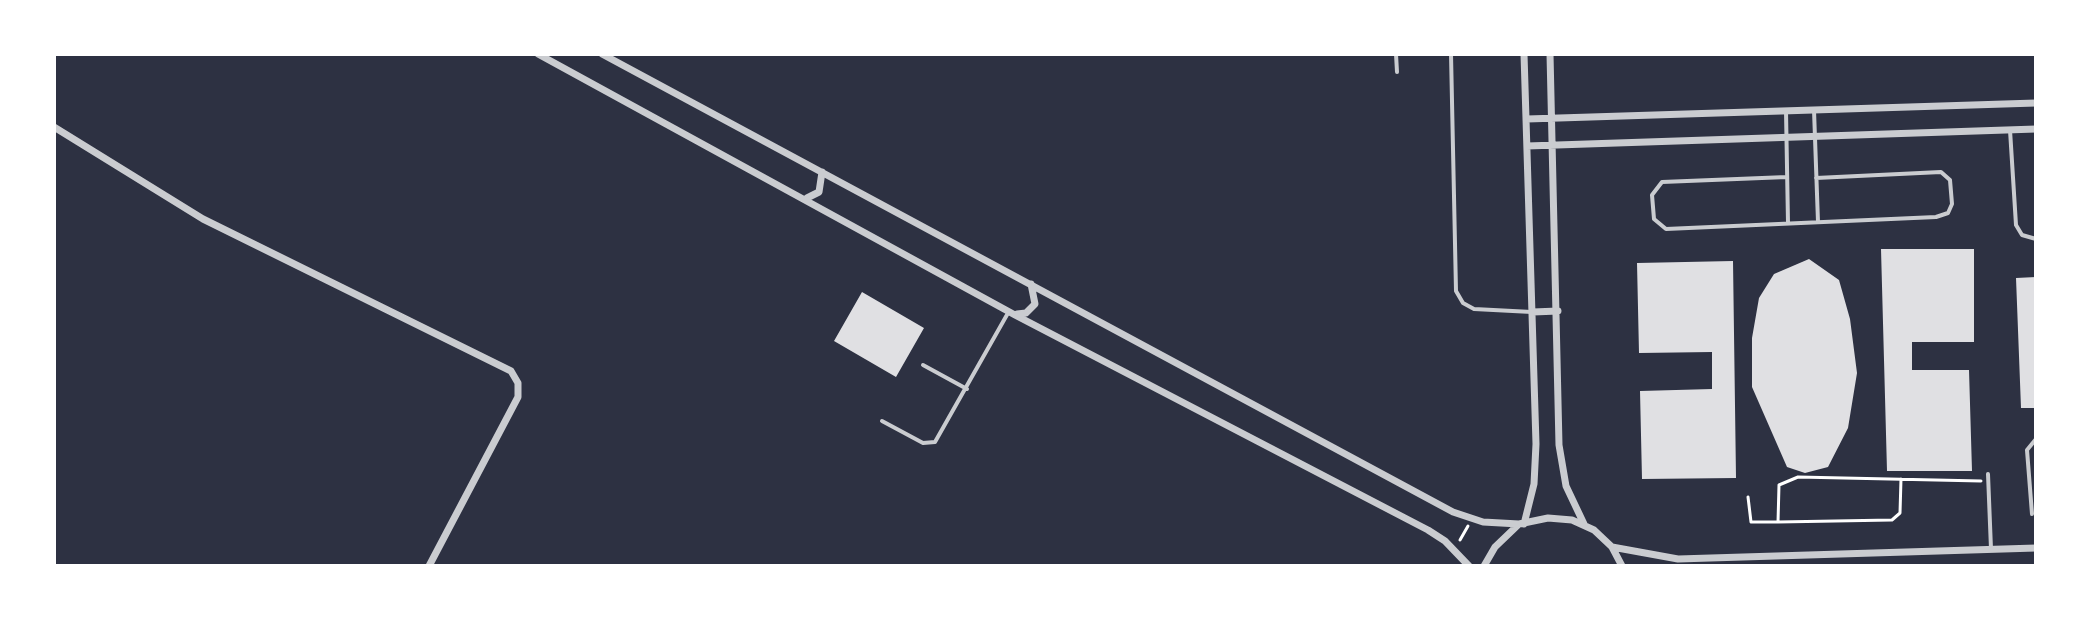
<!DOCTYPE html>
<html>
<head>
<meta charset="utf-8">
<style>
  body { margin:0 }
  #map { position:relative; width:2090px; height:620px; overflow:hidden; background:#2d3142; font-family:"Titillium Web",sans-serif }
  canvas { display:block }
  .frame { position:absolute; inset:0; border:56px solid #fff; pointer-events:none }
</style>
</head>
<body>
<div id="map">
<canvas width="2090" height="620"></canvas>
<div class="frame"></div>
</div>
<script>
const context = document.querySelector('canvas').getContext('2d');
context.lineJoin = 'round';
function paint(path, color) { context.fillStyle = color; context.fill(path, 'evenodd'); }
const poly = rows => new Path2D(rows.map(r => 'M' + r).join(''));
function stroke(path, color, width, dash) { context.strokeStyle = color; context.lineWidth = width; context.lineCap = dash ? 'butt' : 'round'; context.setLineDash(dash || []); context.stroke(path); }
paint(poly([
  [1881,249,1974,249,1974,342,1912,342,1912,370,1969,370,1972,471,1887,471],
  [1809,259,1839,280,1850,319,1857,373,1848,428,1828,467,1805,473,1787,467,1752,387,1752,338,1759,298,1774,274],
  [1733,261,1736,478,1642,479,1640,391,1712,389,1712,352,1639,353,1637,263],
  [2036,277,2036,408,2021,408,2016,278],
  [862,292,924,328,896,377,834,341]
]), '#e0e0e3');
stroke(poly([
  [1901,479,1900,513,1892,520,1778,522,1779,485,1798,477,1981,481],
  [1748,497,1751,522,1778,522],
  [1460,540,1468,526]
]), '#fff', 3);
stroke(poly([
  [1396,54,1397,72],
  [1451,54,1456,291,1463,303,1474,309,1532,312],
  [1814,110,1818,222],
  [1786,111,1788,223],
  [2010,130,2016,225,2022,235,2036,239],
  [1787,177,1662,182,1652,195,1654,219,1666,229,1936,217,1948,213,1952,204,1950,180,1941,172,1816,178],
  [923,365,967,389],
  [882,421,923,443,935,442,1008,313],
  [1988,474,1991,549],
  [2032,514,2027,450,2036,439]
]), '#caccd0', 4);
stroke(poly([
  [538,54,1015,315,1428,530,1445,541,1469,566],
  [602,54,1453,512,1483,522,1519,524],
  [1550,54,1559,445,1566,486,1584,524],
  [1527,119,2036,103],
  [54,127,203,219,511,371,518,383,518,397,429,566],
  [1527,146,2036,129],
  [807,198,819,192,822,172],
  [1533,312,1558,311],
  [1017,314,1026,313,1035,304,1031,284],
  [1524,524,1534,484,1536,444,1524,54],
  [1612,547,1678,559,2036,548],
  [1484,566,1495,547,1519,524,1548,518,1572,520,1594,530,1612,547,1622,566]
]), '#caccd0', 7);
</script>
</body>
</html>
